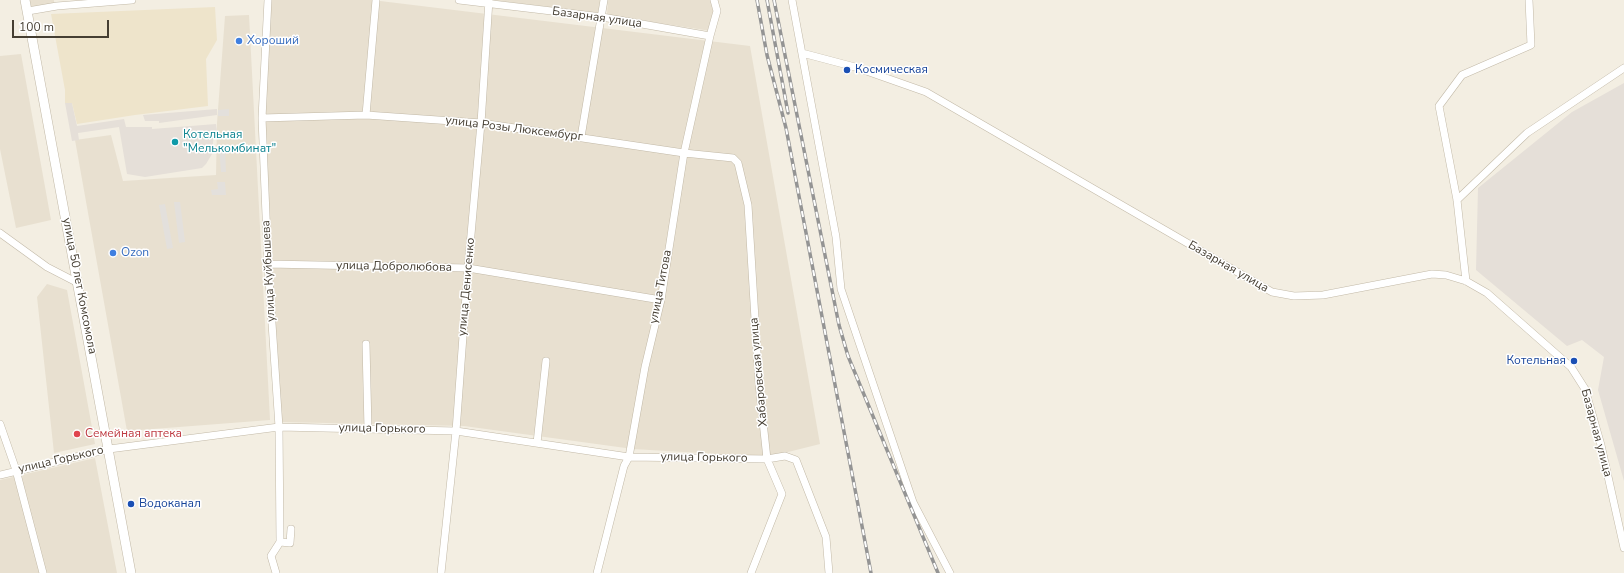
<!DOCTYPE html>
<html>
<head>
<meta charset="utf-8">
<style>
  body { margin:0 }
  #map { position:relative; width:1624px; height:573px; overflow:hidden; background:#f3eee2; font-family:"Nunito Sans",sans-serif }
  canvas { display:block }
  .scale { position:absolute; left:12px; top:20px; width:97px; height:18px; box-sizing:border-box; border:2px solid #453e32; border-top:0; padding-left:5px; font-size:12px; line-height:14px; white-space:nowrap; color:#453e32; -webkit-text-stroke:3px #fff; paint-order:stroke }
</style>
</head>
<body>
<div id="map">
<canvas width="1624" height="573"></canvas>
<div class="scale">100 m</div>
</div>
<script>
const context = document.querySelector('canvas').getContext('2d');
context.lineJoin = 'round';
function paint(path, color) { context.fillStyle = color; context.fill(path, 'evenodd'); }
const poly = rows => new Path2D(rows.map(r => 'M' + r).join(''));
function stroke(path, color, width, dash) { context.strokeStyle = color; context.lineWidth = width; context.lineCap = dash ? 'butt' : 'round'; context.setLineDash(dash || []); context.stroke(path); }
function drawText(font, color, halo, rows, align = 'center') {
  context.font = font + ' "Nunito Sans",sans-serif'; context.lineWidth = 3; context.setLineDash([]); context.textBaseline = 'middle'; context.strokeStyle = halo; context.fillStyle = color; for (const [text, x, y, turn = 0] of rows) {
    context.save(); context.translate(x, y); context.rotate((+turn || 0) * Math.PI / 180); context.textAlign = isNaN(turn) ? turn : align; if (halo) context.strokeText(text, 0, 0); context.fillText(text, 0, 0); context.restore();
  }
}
paint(poly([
  [30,0,54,0,54,4,31,8],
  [271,0,372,0,750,46,820,444,768,457,633,449,464,426,281,422,263,126],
  [493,0,600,0,598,13],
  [608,0,711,0,713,11,711,31,607,15],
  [249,15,270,420,127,431,75,140,111,135,123,181,216,175,217,123,225,16],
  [21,54,51,220,16,228,0,149,0,56],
  [47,284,67,290,95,444,54,453,37,297],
  [95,458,117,573,0,573,0,480]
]), '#e8e0d0');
paint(poly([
  [1624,83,1624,481,1598,390,1604,357,1582,340,1567,346,1476,270,1478,188,1572,112],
  [65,103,72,103,77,126,124,119,126,127,152,127,152,129,216,124,217,131,214,132,212,154,206,164,202,168,145,177,127,174,119,127,78,133,79,140,72,141],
  [217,109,217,115,159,123,159,121,145,121,143,115]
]), '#e5dfd8');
paint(poly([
  [215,7,217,40,206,59,208,106,135,115,77,124,72,103,65,103,65,90,51,14]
]), '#eee4cb');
paint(poly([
  [229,109,229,116,218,116,218,110],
  [219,147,225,147,226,172,221,172],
  [217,182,225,182,226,195,212,195,211,190,218,189],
  [174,202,180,202,185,242,179,243],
  [165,204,173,248,167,249,159,205]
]), '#e3e0dc');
const minor = poly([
  [268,0,262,118,268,264,279,427,280,542],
  [459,0,602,17,710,36],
  [792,0,836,237,841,289,913,502,950,573],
  [28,11,57,6,132,0],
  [802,53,855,67,926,92,1272,292,1294,296,1323,295,1432,274,1446,275,1466,281,1487,293,1571,367,1585,389,1601,445,1624,548],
  [366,115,376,0],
  [262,118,366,115,481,123,684,153,733,158,738,163,748,205,759,384,767,459,782,494,751,573],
  [581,137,604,0],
  [1457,200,1527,133,1624,68],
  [0,233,47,267,78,283],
  [268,264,468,268,661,300],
  [1466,281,1457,200,1439,106,1462,75,1531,45,1529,0],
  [366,344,368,429],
  [0,424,16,470,43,573],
  [537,443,546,361],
  [0,475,109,449,279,427,456,431,629,457,767,459,785,456,796,460,826,537,829,573],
  [276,573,271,556,280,542,290,543,291,529],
  [441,573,456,431,468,268,481,123,489,0],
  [597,573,624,466,629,457,645,367,661,300,684,153,710,36,717,11,714,0]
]);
const tertiary = poly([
  [25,0,131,573]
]);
stroke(minor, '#c2b9a7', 8);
stroke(tertiary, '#c2b9a7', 10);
stroke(minor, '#fff', 7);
stroke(tertiary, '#fff', 9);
const rail = poly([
  [757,0,767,55,786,128,871,573],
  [767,0,788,113],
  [774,0,839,325,848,356,938,573]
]);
stroke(rail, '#949494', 3.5);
stroke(rail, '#fff', 2, [6]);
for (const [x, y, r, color] of [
  [239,41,4,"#3f7fe0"],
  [847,70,4,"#1a4fb4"],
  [175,142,4,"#0f9aa8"],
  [113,253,4,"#3f7fe0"],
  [1574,361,4,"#1a4fb4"],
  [77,434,4,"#e0444e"],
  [131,504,4,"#1a4fb4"]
]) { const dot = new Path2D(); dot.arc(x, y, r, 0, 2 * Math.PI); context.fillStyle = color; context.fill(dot); stroke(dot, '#fff', 1.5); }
drawText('12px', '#453e32', '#fff', [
  ["Базарная улица",597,18,8],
  ["улица Розы Люксембург",514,129,7],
  ["улица Добролюбова",394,267,1],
  ["Базарная улица",1228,267,30],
  ["улица Куйбышева",269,271,-93],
  ["улица 50 лет Комсомола",79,286,79],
  ["улица Денисенко",467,287,-85],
  ["улица Титова",661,287,-79],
  ["Хабаровская улица",759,372,-95],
  ["улица Горького",382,429,1],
  ["Базарная улица",1596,433,75],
  ["улица Горького",704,458,1],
  ["улица Горького",61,460,-13]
]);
drawText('12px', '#366cbe', '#fff', [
  ["Хороший",247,41],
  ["Ozon",121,253]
], 'left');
drawText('12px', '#164399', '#fff', [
  ["Космическая",855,70],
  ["Котельная",1566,361,"right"],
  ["Водоканал",139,504]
], 'left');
drawText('12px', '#0d838f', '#fff', [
  ["Котельная",183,135],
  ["\"Мелькомбинат\"",183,149]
], 'left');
drawText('12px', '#be3a42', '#fff', [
  ["Семейная аптека",85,434]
], 'left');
</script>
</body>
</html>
